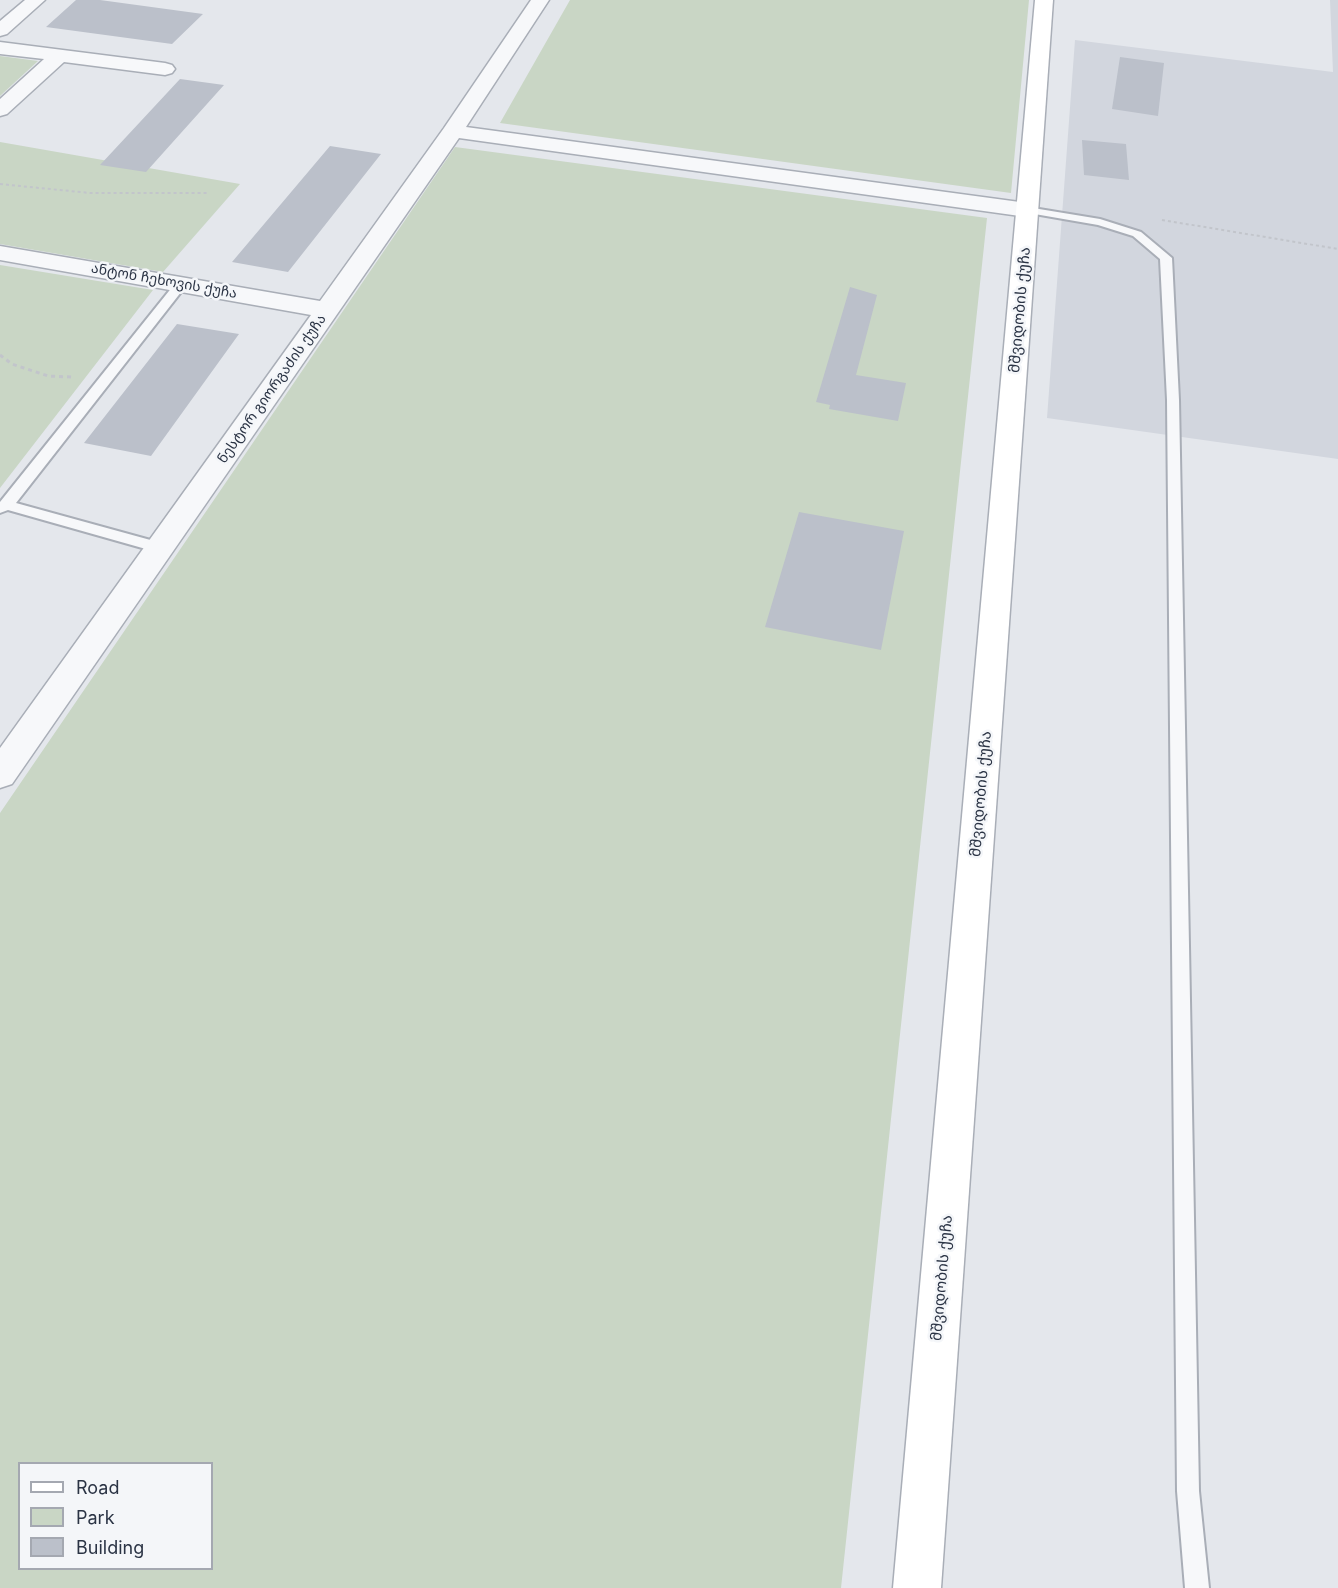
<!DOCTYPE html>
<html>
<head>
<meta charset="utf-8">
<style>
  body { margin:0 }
  #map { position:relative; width:1338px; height:1588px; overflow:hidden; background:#e4e7ec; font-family:Inter,sans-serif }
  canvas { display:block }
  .legend { position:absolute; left:18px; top:1462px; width:195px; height:108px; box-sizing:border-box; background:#f4f6f9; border:2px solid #a4a8b1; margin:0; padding:8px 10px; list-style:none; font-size:18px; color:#2b3445 }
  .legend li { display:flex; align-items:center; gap:12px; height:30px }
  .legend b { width:30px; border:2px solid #a4a8b1 }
</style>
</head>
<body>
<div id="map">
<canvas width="1338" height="1588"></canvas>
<ul class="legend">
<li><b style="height:8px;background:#fff"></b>Road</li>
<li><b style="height:16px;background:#c9d6c5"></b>Park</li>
<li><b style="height:16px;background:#bbc0ca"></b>Building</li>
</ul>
</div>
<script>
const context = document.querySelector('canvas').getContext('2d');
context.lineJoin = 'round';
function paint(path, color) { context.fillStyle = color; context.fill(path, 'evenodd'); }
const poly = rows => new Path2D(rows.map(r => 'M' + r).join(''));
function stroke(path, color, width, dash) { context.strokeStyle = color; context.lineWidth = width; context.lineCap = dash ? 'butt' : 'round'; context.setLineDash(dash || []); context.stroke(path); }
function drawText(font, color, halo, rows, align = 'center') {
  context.font = font + ' Inter,"Noto Sans Georgian",sans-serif'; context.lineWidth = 5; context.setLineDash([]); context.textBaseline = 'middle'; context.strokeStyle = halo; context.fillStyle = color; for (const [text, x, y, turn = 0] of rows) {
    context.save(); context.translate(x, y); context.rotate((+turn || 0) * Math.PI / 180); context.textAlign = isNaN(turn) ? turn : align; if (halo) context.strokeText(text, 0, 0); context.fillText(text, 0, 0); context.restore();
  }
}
paint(poly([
  [1330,0,1338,0,1338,459,1047,418,1075,40,1333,72]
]), '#d2d6de');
paint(poly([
  [570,0,1029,0,1011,193,500,123],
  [0,56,38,61,0,96],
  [0,142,240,184,163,272,0,244],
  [455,147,987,218,841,1588,0,1588,0,813],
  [20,1464,212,1464,212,1568,20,1568],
  [0,265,153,290,0,488]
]), '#c9d6c5');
paint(poly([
  [76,0,100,0,203,14,172,44,46,27],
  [1120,57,1164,63,1158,116,1112,109],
  [180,79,224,85,146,172,100,165],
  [1082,140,1126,144,1129,180,1084,175],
  [330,146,381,154,288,272,232,262],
  [850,287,877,295,856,375,906,383,898,421,829,409,830,405,816,402],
  [177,324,239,334,151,456,84,443],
  [799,512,904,531,881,650,765,627]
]), '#bbc0ca');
const lane = poly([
  [1027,207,1100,219,1141,232,1172,258,1179,400,1199,1491,1209,1588,1185,1588,1177,1491,1167,400,1160,259,1133,236,1098,225,1023,212,1023,208,1027,207],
  [181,280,187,284,185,287,16,503,165,544,167,548,165,552,160,553,8,510,0,513,0,502,177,281,181,280]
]);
const street = poly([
  [25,0,45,0,7,34,0,36,0,21,25,0],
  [531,0,549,0,466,127,1027,203,1035,205,1038,210,1035,215,1027,217,459,138,12,784,0,788,0,748,311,315,0,260,0,246,320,301,444,128,531,0],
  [0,42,165,63,172,65,175,69,172,73,165,75,64,62,7,114,0,116,0,99,44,59,0,54,0,42]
]);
const secondary = poly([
  [1035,0,1053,0,941,1588,893,1588,1035,0]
]);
stroke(lane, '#a9aeb7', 4);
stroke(street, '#a9aeb7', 3);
stroke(secondary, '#a9aeb7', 3);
stroke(poly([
  [0,184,90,193,209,193],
  [1162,220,1338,249]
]), '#c2c5cb', 2, [3, 3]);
stroke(poly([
  [0,355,12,364,48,376,72,377]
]), '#c2c5cb', 3, [4, 4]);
paint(lane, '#f7f8fa');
paint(street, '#f7f8fa');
paint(secondary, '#fff');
drawText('14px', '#2b3445', '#f4f6f9', [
  ["ანტონ ჩეხოვის ქუჩა",164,281,10],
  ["ნესტორ გიორგაძის ქუჩა",272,389,-55]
]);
drawText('15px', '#2b3445', '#f4f6f9', [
  ["მშვიდობის ქუჩა",1020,310,-85],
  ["მშვიდობის ქუჩა",981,794,-85],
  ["მშვიდობის ქუჩა",942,1278,-85]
]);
</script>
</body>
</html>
